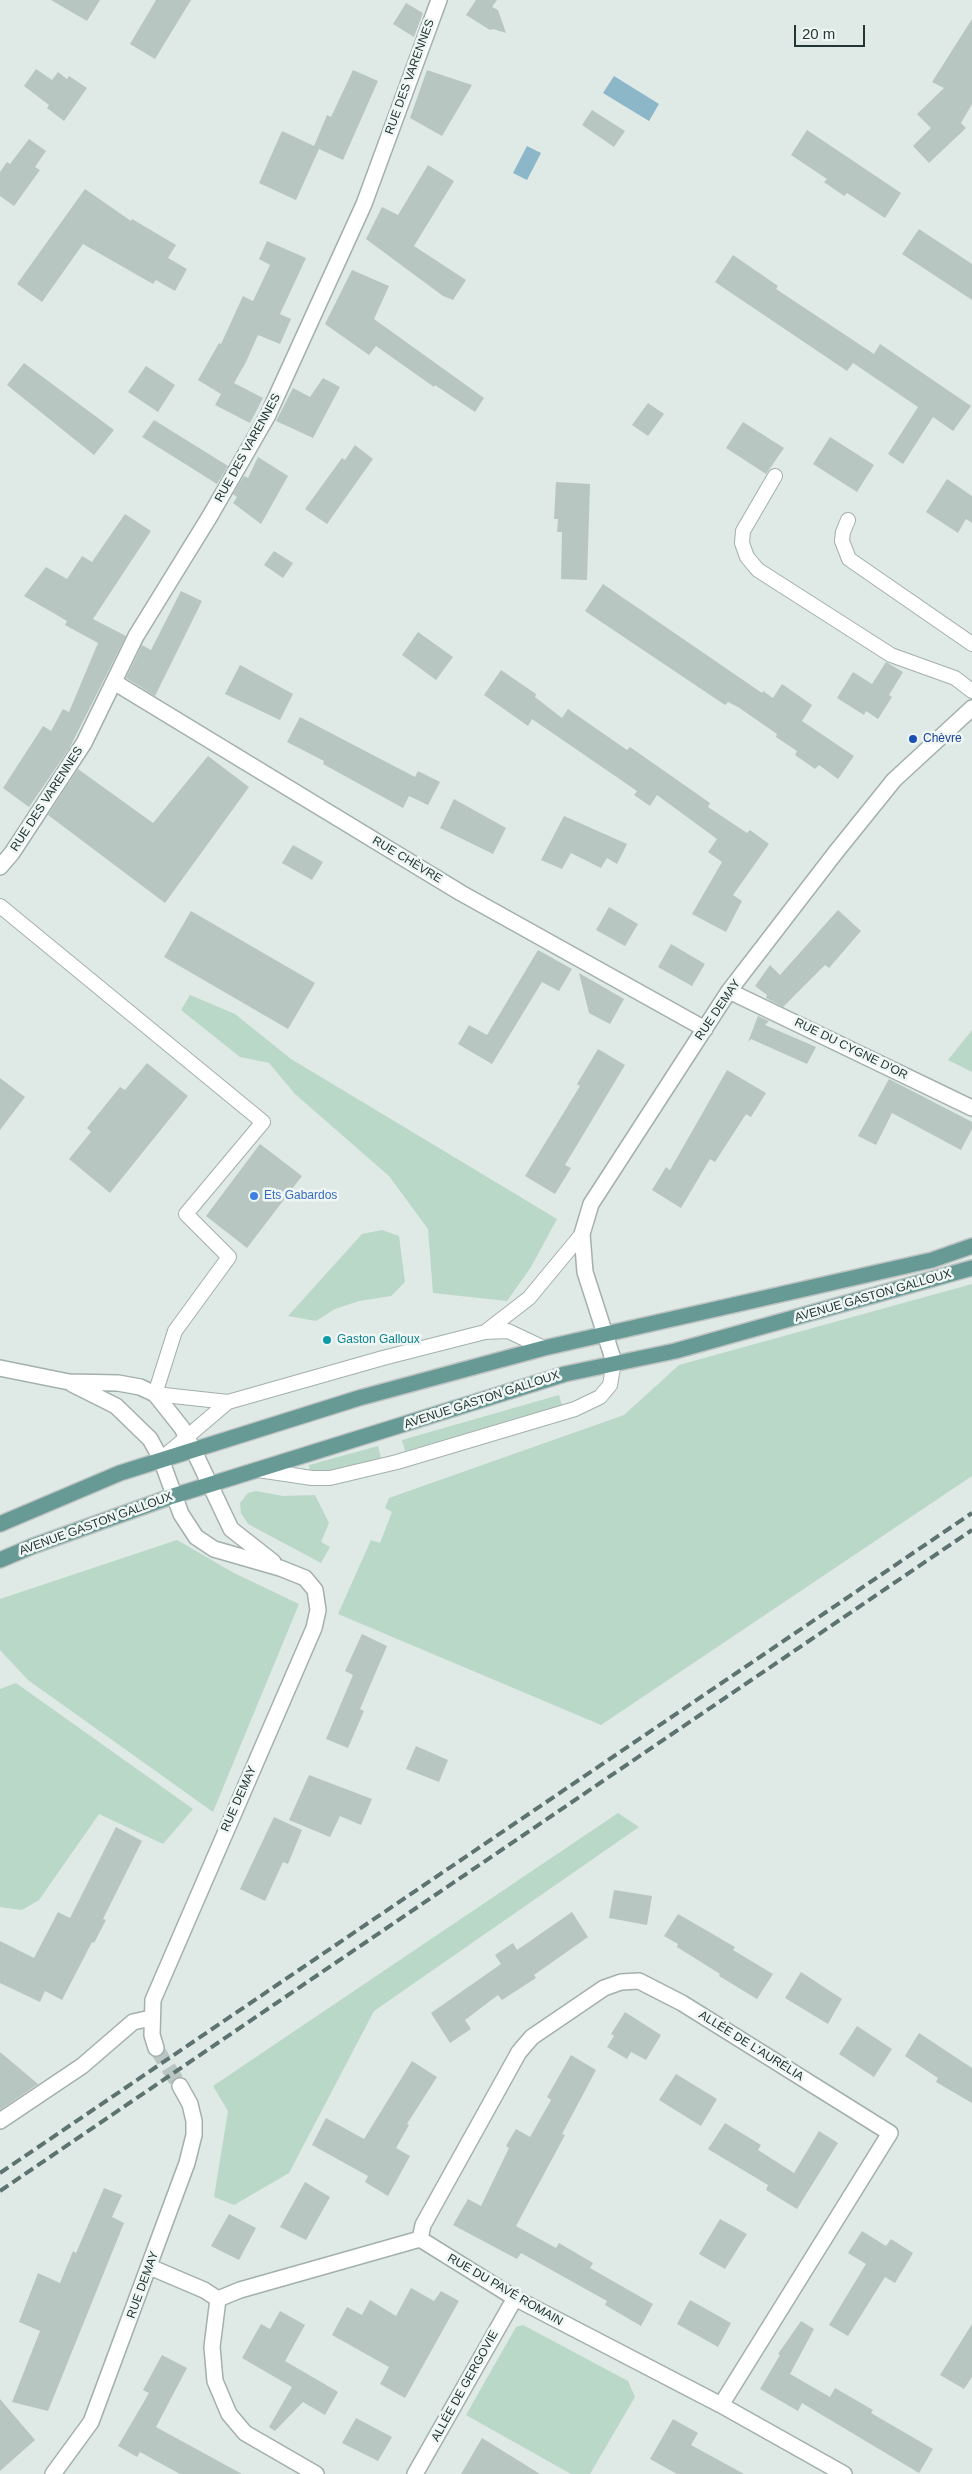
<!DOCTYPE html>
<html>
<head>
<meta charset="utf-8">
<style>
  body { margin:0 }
  #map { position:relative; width:972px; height:2474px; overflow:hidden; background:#dfe9e6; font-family:Arial,sans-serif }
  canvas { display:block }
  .scale { position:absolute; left:794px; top:25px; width:71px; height:22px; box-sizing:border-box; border:2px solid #223735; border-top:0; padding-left:6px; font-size:15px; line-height:18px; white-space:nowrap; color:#223735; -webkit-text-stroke:4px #eff6f4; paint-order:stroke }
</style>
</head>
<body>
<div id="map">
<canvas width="972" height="2474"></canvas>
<div class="scale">20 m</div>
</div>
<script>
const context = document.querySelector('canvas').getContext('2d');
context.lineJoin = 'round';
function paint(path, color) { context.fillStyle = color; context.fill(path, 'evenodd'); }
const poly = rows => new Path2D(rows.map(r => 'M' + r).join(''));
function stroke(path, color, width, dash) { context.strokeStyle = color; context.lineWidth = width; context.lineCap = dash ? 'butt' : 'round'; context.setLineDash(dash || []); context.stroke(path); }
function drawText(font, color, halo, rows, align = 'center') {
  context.font = font + ' Arial,sans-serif'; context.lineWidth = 5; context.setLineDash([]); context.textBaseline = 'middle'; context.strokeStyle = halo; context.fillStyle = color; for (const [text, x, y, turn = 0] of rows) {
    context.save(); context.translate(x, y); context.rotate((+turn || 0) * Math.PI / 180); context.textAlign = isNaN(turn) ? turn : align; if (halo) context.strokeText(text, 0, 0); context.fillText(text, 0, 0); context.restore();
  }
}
paint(poly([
  [190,995,235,1014,291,1059,557,1219,531,1267,507,1301,433,1293,428,1229,389,1176,295,1094,269,1063,240,1057,181,1010],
  [972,1030,972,1072,948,1060],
  [382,1230,399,1236,405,1282,391,1296,359,1301,335,1309,316,1321,288,1316,362,1234],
  [972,1284,972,1476,601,1725,338,1614,371,1540,380,1543,392,1512,385,1508,389,1498,624,1415,679,1365],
  [559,1395,562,1405,405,1451,402,1440],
  [378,1446,381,1458,327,1472,310,1470,309,1465],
  [256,1491,283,1496,315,1495,329,1523,321,1542,330,1547,321,1563,248,1524,241,1513,240,1503,248,1493],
  [177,1540,234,1573,299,1604,213,1812,28,1680,0,1650,0,1599],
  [16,1683,193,1809,163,1844,99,1814,39,1900,22,1910,0,1907,0,1689],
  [618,1813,639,1827,374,2011,289,2173,234,2205,214,2197,228,2111,213,2086],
  [523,2325,628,2381,635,2397,590,2474,571,2474,466,2415,516,2327]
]), '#bad8c7');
paint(poly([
  [614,76,659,104,649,121,603,93],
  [527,146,541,153,527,180,513,173]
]), '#8cb7c9');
paint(poly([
  [51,0,100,0,87,21],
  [156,0,191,0,155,59,130,44],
  [476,0,497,0,492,7,498,10,506,33,493,29,490,30,466,15],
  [406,3,423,13,414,37,393,24],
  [972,19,972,104,961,123,966,128,929,163,913,146,931,128,917,114,944,88,932,82],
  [36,69,52,80,58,72,67,79,69,76,87,88,64,121,47,108,49,105,24,86],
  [353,70,378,81,343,160,319,149,296,200,259,183,282,131,314,146,327,115,331,117],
  [427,70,472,85,442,136,410,118],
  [592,110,625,131,614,147,582,125],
  [807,130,901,193,885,218,847,193,844,196,824,182,827,179,791,155],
  [29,139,46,151,35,167,40,170,14,206,0,196,0,172,7,162,10,164],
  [428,165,454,181,414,246,466,280,453,300,443,296,366,239,382,207,398,215],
  [85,189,131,221,132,219,176,245,168,258,187,269,175,291,156,280,153,284,83,244,42,302,17,284],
  [919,229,972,264,972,300,902,254],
  [267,241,306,258,280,314,291,319,280,344,258,335,246,362,234,383,263,398,250,423,215,405,221,394,198,380,219,343,221,344,243,296,253,301,270,265,259,259],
  [733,255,778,286,776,289,874,354,880,344,971,406,953,431,933,417,903,464,888,454,918,407,853,363,847,371,715,282],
  [352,270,389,286,374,319,484,398,475,412,435,385,434,387,376,346,369,355,325,324],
  [24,363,114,430,94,455,7,385],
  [146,366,175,385,158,412,128,392],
  [323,378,340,387,313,438,276,421,293,388,310,397],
  [648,403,664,414,648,436,632,425],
  [154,420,228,466,217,484,142,437],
  [743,422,784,448,766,474,726,448],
  [830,437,874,465,857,492,813,464],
  [355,445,373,459,327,524,305,509,342,458,345,460],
  [258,457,288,476,261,524,233,503,237,497,233,494,244,476,248,478],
  [947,479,972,496,972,523,966,519,958,533,926,512],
  [556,482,590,484,587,580,561,579,562,532,557,532,558,519,554,519],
  [125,514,151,531,93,619,126,636,69,749,29,807,3,788,43,726,51,731,63,709,69,712,98,643,65,625,67,621,24,596,46,567,67,579,82,556,92,562],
  [274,551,293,563,283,578,264,565],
  [603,584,762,693,763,691,773,698,782,684,812,705,802,721,854,756,838,779,819,765,815,769,808,764,795,755,797,751,776,737,777,734,738,707,728,702,725,705,585,611],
  [181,591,202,601,155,696,126,678,142,645,151,650],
  [418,632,453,657,436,680,402,655],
  [886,662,903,672,889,695,892,697,878,719,866,711,864,715,837,698,853,672,872,684],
  [240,665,293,694,280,720,225,694],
  [501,670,536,694,535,697,562,718,568,709,627,750,630,747,710,803,708,807,747,833,750,830,769,844,733,895,742,901,726,932,692,914,722,862,708,852,717,839,657,795,650,806,634,795,637,791,532,719,528,726,484,695],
  [300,717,415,777,418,771,440,782,428,805,409,796,403,808,323,764,324,761,287,742],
  [208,756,249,787,165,903,48,815,78,769,153,823],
  [454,799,506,828,493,854,440,828],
  [564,816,627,844,617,864,607,858,601,868,571,853,562,869,541,860],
  [293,845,323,862,312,880,282,863],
  [609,907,638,924,625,946,596,930],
  [838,910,861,931,829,968,825,965,783,1007,766,998,767,995,755,986,770,965,780,975],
  [191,911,315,983,288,1029,164,957],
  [671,944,705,964,692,986,658,967],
  [538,950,572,969,559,991,542,982,492,1064,458,1044,469,1025,487,1035],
  [579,973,624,999,610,1024,589,1013],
  [758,1016,769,1021,765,1025,816,1047,807,1064,751,1039,748,1042],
  [598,1049,625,1065,565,1165,571,1168,555,1194,525,1176,580,1086,577,1084],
  [147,1063,188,1096,110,1193,69,1159,91,1132,87,1128,120,1087,125,1090],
  [727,1070,766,1093,751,1117,746,1114,715,1162,710,1159,681,1208,652,1190,666,1167,670,1170],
  [0,1078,25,1097,0,1130],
  [889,1079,972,1122,972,1129,961,1150,892,1113,876,1145,858,1136],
  [260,1144,302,1176,247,1248,206,1216],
  [362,1634,387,1646,360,1709,364,1711,348,1748,326,1739,353,1675,345,1671],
  [416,1746,448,1760,439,1782,406,1769],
  [309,1775,372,1799,361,1825,340,1816,330,1837,289,1820],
  [274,1817,302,1830,288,1864,283,1862,265,1901,240,1889],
  [116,1827,142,1841,103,1919,106,1920,94,1943,92,1942,62,2000,45,1991,40,2002,0,1983,0,1941,34,1958,58,1912,70,1918],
  [614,1890,652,1896,647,1925,609,1918],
  [572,1912,588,1937,534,1975,536,1978,502,2000,498,1995,465,2020,471,2029,450,2043,431,2013,501,1964,495,1955,513,1943,517,1950],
  [678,1914,735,1947,733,1950,773,1974,757,1999,719,1976,720,1974,677,1947,678,1944,664,1936],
  [801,1972,842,1999,828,2024,785,1998],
  [625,2012,661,2035,646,2060,631,2052,627,2059,607,2047,614,2036,611,2034],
  [857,2026,892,2049,874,2077,839,2054],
  [919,2033,972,2068,972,2103,936,2082,938,2078,905,2056],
  [0,2052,38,2084,0,2110],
  [571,2055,596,2070,562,2134,565,2135,516,2226,556,2248,559,2243,593,2263,590,2268,653,2304,641,2326,605,2305,607,2301,521,2253,517,2259,453,2225,468,2199,481,2206,509,2148,506,2146,516,2129,530,2137,551,2100,547,2097],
  [412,2061,437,2077,407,2124,409,2125,396,2148,410,2156,388,2196,365,2182,368,2176,312,2145,326,2118,364,2139],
  [676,2074,717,2099,701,2126,659,2100],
  [725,2123,761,2145,758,2150,794,2173,819,2131,838,2143,797,2209,766,2190,768,2185,708,2149],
  [305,2182,330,2197,306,2240,280,2227],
  [104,2188,122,2195,112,2217,124,2223,48,2411,12,2402,40,2331,19,2322,38,2273,60,2283,73,2251,76,2253],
  [229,2214,256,2228,239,2260,211,2246],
  [720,2219,747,2234,725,2269,699,2254],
  [862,2231,886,2246,891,2239,913,2253,895,2283,885,2277,848,2336,829,2325,866,2264,848,2253],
  [411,2288,434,2301,441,2291,459,2301,405,2398,380,2384,389,2367,332,2335,347,2307,362,2315,370,2300,396,2316],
  [690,2300,731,2323,718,2347,677,2324],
  [280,2311,305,2325,285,2361,338,2392,325,2415,303,2402,275,2431,269,2427,292,2387,242,2358,261,2324,270,2329],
  [801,2321,814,2329,790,2374,830,2397,835,2388,873,2410,871,2413,933,2449,919,2473,802,2403,798,2411,760,2389,780,2355,778,2354],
  [972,2324,972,2377,964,2389,940,2375],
  [162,2355,187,2368,156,2427,242,2474,180,2474,140,2452,137,2457,118,2446,149,2393,143,2390],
  [0,2399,35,2440,0,2471],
  [356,2418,392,2437,378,2461,342,2443],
  [673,2419,698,2433,691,2445,744,2474,677,2474,650,2459],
  [482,2438,540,2474,461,2474]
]), '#b8c6c2');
stroke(poly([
  [156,2048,180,2086]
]), '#b9c5c3', 15, [15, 8]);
const service = poly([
  [775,476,743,531,742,543,747,557,752,563,758,570,891,655,955,678,972,691],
  [848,520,843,532,842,541,849,559,972,644],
  [0,906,263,1122,186,1214,229,1257,175,1331,155,1394,228,1402],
  [485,1332,529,1298,582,1234],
  [161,1459,228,1402,383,1358,485,1332,508,1331,544,1348],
  [258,1470,312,1478,330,1478,397,1462,575,1409,600,1397,610,1385,614,1362]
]);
const minor = poly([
  [114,682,461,893,705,1029],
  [0,867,12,853,84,743,136,636,210,516,268,415,364,204,439,0],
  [729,991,972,1108],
  [614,1362,585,1272,582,1234,591,1204,729,991,836,852,894,780,972,708],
  [193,1449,231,1529,273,1562],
  [156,2048,152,2035,153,2000,314,1628,318,1610,315,1590,305,1578,280,1568,214,1549,196,1537,181,1514,161,1459],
  [0,2121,82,2066,133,2022,151,2018],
  [420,2239,423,2225,519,2052,532,2037,604,1988,621,1982,639,1981,682,2003,890,2133,721,2405],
  [150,2267,204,2290,218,2299,240,2290,420,2239,515,2298,721,2405,844,2474],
  [218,2299,212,2347,215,2381,229,2414,245,2433,316,2474],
  [53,2474,91,2422,187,2163,194,2135,194,2121,190,2104,180,2086],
  [415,2474,515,2298]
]);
const tertiary = poly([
  [0,1368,69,1382,118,1383,140,1387,155,1394,182,1428,193,1449],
  [72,1384,116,1406,150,1439,161,1459]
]);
const primary = poly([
  [0,1524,120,1473,359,1398,544,1348,932,1260,972,1246],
  [0,1560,33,1546,173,1496,565,1374,675,1351,972,1268]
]);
stroke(service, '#a3b0ad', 16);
stroke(minor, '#a3b0ad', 18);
stroke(tertiary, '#a3b0ad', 18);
stroke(primary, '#bdc3c2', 18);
stroke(service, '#fff', 14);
stroke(minor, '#fff', 15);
stroke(tertiary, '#fff', 15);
stroke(primary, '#689a95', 15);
stroke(poly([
  [0,2173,972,1513],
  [0,2191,972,1530]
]), '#5c7370', 4, [10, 5]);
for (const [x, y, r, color] of [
  [913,739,5,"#1a4fb4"],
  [254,1196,5,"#3f7fe0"],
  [327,1340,5,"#0f9aa8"]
]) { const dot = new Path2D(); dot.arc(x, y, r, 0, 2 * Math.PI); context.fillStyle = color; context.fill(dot); stroke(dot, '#eff6f4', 2); }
drawText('12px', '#223735', '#eff6f4', [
  ["RUE DES VARENNES",410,77,-70],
  ["RUE DES VARENNES",248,448,-61],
  ["RUE DES VARENNES",47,799,-57],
  ["RUE CHÈVRE",407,860,31],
  ["RUE DEMAY",718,1010,-56],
  ["RUE DU CYGNE D'OR",851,1049,26],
  ["AVENUE GASTON GALLOUX",873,1296,-16],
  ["AVENUE GASTON GALLOUX",482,1400,-18],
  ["AVENUE GASTON GALLOUX",96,1524,-20],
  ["RUE DEMAY",239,1799,-66],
  ["ALLÉE DE L'AURÉLIA",751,2046,32],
  ["RUE DEMAY",143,2285,-70],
  ["RUE DU PAVÉ ROMAIN",505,2290,30],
  ["ALLÉE DE GERGOVIE",465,2386,-61]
]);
drawText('12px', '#164399', '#eff6f4', [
  ["Chèvre",923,739]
], 'left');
drawText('12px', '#366cbe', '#eff6f4', [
  ["Ets Gabardos",264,1196]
], 'left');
drawText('12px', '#0d838f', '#eff6f4', [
  ["Gaston Galloux",337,1340]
], 'left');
</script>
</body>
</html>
